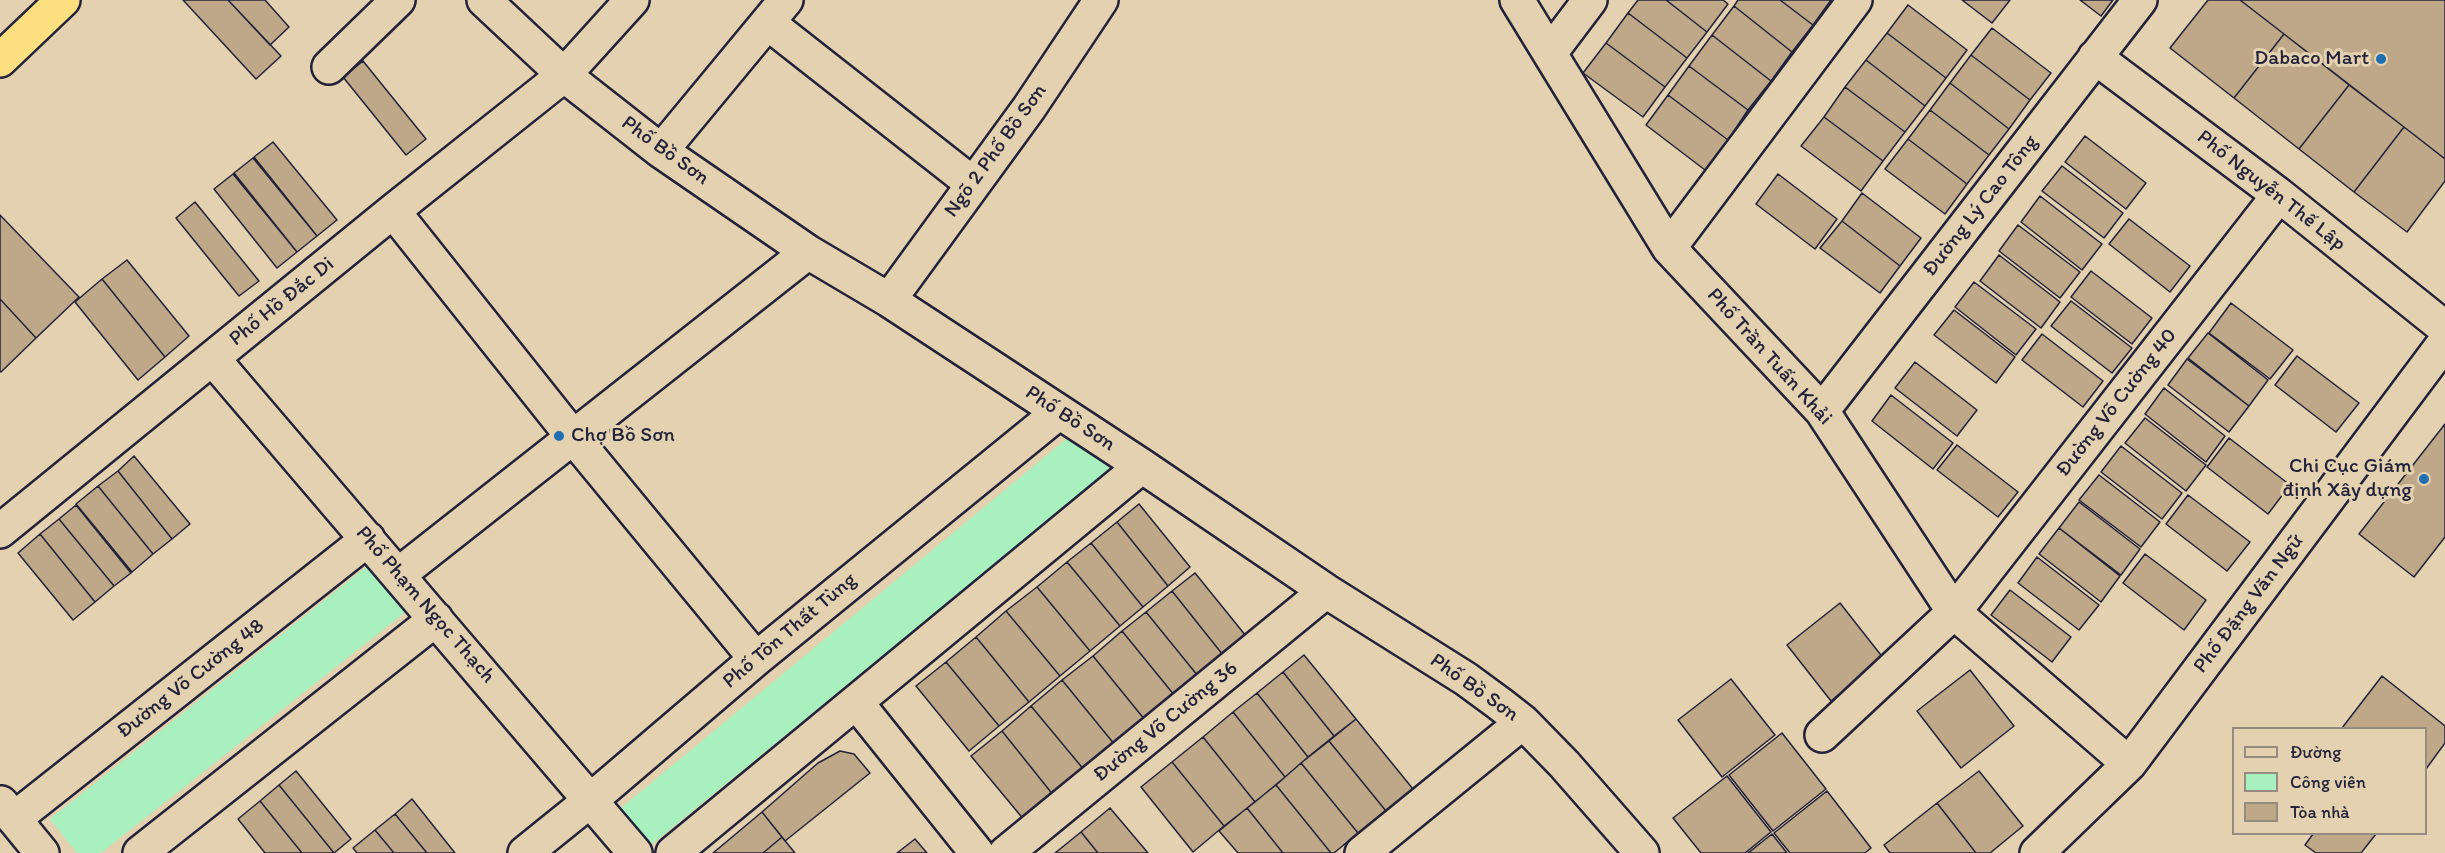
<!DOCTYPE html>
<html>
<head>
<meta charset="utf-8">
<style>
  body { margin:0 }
  #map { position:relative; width:2445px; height:853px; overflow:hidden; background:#e4d1af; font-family:Itim,sans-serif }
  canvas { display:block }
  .legend { position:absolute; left:2232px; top:727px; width:195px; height:108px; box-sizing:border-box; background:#e4d1af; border:2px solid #968b81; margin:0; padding:8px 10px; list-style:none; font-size:18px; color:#22223b }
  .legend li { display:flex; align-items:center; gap:12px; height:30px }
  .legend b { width:30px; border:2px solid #968b81 }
</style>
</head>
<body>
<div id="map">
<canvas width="2445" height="853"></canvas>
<ul class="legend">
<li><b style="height:8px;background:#e4d1af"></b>Đường</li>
<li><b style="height:16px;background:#a8f0be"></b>Công viên</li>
<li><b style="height:16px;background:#bea887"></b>Tòa nhà</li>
</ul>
</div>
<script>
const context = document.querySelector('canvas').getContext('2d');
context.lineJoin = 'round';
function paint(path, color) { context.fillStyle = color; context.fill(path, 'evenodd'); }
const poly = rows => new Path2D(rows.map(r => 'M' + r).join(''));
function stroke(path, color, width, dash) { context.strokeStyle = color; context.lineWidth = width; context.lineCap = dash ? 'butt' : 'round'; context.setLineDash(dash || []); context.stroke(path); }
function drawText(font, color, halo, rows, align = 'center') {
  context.font = font + ' Itim,sans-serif'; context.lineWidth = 6; context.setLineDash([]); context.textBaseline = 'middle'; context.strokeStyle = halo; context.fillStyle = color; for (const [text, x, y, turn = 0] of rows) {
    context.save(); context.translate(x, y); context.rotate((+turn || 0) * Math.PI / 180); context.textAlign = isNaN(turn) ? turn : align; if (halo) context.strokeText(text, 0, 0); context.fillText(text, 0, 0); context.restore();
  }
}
paint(poly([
  [1070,436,1111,469,651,845,621,808],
  [371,563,408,610,101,853,77,853,50,819]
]), '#a8f0be');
const building = poly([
  [183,0,228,0,281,56,256,79,183,0],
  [228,0,265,0,289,27,270,45,228,0],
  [1638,0,1666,0,1707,32,1687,58,1628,13,1638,0],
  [1666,0,1723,0,1728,4,1707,32,1666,0],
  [1738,0,1780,0,1813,25,1792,52,1734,6,1738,0],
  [1780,0,1831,0,1813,25,1780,0],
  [1962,0,2010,0,1992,23,1962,0],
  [2080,0,2113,0,2101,16,2080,0],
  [2208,0,2240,0,2284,34,2234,98,2170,48,2208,0],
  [2240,0,2445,0,2445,159,2404,127,2240,0],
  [1908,5,1967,50,1946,78,1887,33,1908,5],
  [1734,6,1792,52,1771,81,1712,35,1734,6],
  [1628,13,1687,58,1665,87,1606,43,1628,13],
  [1992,28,2051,73,2030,100,1971,55,1992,28],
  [1887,33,1946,78,1925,106,1866,60,1887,33],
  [2284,34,2349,85,2299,149,2234,98,2284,34],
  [1712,35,1771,81,1748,110,1689,66,1712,35],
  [1606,43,1665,87,1643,117,1583,73,1606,43],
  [1971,55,2030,100,2009,129,1950,83,1971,55],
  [1866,60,1925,106,1905,132,1845,87,1866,60],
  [363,61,426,139,406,155,343,77,363,61],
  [1689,66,1748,110,1728,140,1668,95,1689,66],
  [1950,83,2009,129,1989,155,1930,110,1950,83],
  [2349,85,2404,127,2354,192,2299,149,2349,85],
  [1845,87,1905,132,1883,161,1824,117,1845,87],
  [1668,95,1728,140,1705,170,1646,125,1668,95],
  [1930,110,1989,155,1967,184,1908,139,1930,110],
  [1824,117,1883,161,1861,191,1801,146,1824,117],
  [2404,127,2445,159,2445,181,2407,232,2354,192,2404,127],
  [2085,136,2146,183,2126,209,2065,162,2085,136],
  [1908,139,1967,184,1945,214,1885,169,1908,139],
  [273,142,337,220,317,236,254,157,273,142],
  [253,158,317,236,297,252,234,173,253,158],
  [2062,166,2123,213,2104,238,2042,191,2062,166],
  [233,174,297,252,277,268,214,189,233,174],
  [1778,174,1837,219,1815,249,1756,204,1778,174],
  [1862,193,1921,238,1900,266,1842,221,1862,193],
  [2040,196,2102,244,2082,270,2021,222,2040,196],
  [195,202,259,281,239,296,176,218,195,202],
  [0,215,79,297,36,338,0,299,0,215],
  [2129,219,2190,266,2170,292,2109,244,2129,219],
  [1842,221,1900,266,1880,293,1820,248,1842,221],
  [2018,225,2080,272,2060,298,1999,251,2018,225],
  [1999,255,2060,302,2041,328,1980,281,1999,255],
  [127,260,189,336,165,357,102,279,127,260],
  [2091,271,2152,318,2132,344,2071,297,2091,271],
  [102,279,165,357,138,380,75,302,102,279],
  [1974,282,2036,329,2016,355,1955,307,1974,282],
  [0,299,36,338,1,372,0,371,0,299],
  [2071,301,2132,348,2112,373,2051,326,2071,301],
  [2231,303,2293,350,2270,379,2209,333,2231,303],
  [1954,310,2015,357,1996,383,1934,335,1954,310],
  [2208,333,2268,380,2249,406,2188,358,2208,333],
  [2042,334,2103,381,2083,407,2022,360,2042,334],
  [2297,356,2359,403,2336,432,2275,385,2297,356],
  [2187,359,2249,406,2229,432,2168,385,2187,359],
  [1915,362,1977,410,1957,436,1895,388,1915,362],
  [2164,388,2225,436,2206,462,2145,414,2164,388],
  [1891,395,1953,443,1933,469,1872,421,1891,395],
  [2145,418,2206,465,2186,491,2125,443,2145,418],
  [2445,424,2445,537,2414,577,2359,534,2445,424],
  [2229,438,2290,485,2268,514,2207,467,2229,438],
  [1957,445,2018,492,1998,517,1937,470,1957,445],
  [2121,446,2182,493,2162,519,2101,472,2121,446],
  [134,456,190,524,172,539,118,471,134,456],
  [118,471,172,539,153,554,98,486,118,471],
  [2099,475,2160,522,2141,547,2079,500,2099,475],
  [98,486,153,554,132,572,76,504,98,486],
  [2188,495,2250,542,2227,571,2166,524,2188,495],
  [2079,502,2140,549,2121,575,2059,528,2079,502],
  [1139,504,1190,567,1168,586,1117,522,1139,504],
  [76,505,131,573,114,586,59,519,76,505],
  [59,519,114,586,95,602,40,534,59,519],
  [1117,522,1168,586,1143,607,1091,543,1117,522],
  [2059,528,2120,576,2101,602,2039,554,2059,528],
  [40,534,95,602,73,620,18,553,40,534],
  [1091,543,1143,607,1120,626,1067,562,1091,543],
  [2145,554,2206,600,2184,630,2123,583,2145,554],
  [2037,557,2099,605,2079,630,2018,583,2037,557],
  [1067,562,1120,626,1090,651,1037,587,1067,562],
  [1195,573,1246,636,1223,655,1172,591,1195,573],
  [1037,587,1090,651,1060,676,1006,611,1037,587],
  [2010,590,2071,637,2052,662,1991,615,2010,590],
  [1172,591,1223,655,1198,676,1146,612,1172,591],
  [1840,603,1884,659,1831,701,1787,645,1840,603],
  [1006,611,1060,676,1029,702,976,637,1006,611],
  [1146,612,1198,676,1175,696,1122,631,1146,612],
  [1122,631,1175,696,1145,720,1093,656,1122,631],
  [976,637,1029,702,999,726,946,662,976,637],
  [1304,655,1356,719,1334,736,1283,672,1304,655],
  [1093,656,1145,720,1115,745,1062,680,1093,656],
  [946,662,999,726,969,751,916,686,946,662],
  [1970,670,2014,726,1961,768,1917,711,1970,670],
  [1283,672,1334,736,1308,757,1257,693,1283,672],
  [2382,676,2445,726,2445,743,2426,769,2426,728,2342,728,2382,676],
  [1731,679,1775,735,1722,777,1678,720,1731,679],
  [1062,680,1115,745,1085,771,1031,706,1062,680],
  [1257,693,1308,757,1285,777,1233,712,1257,693],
  [1031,706,1085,771,1054,796,1002,731,1031,706],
  [1233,712,1285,777,1255,802,1203,737,1233,712],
  [1356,719,1413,789,1386,811,1329,741,1356,719],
  [1002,731,1054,796,1025,821,971,756,1002,731],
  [1782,733,1826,789,1773,831,1729,775,1782,733],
  [1203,737,1255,802,1224,826,1172,762,1203,737],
  [1329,741,1386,811,1358,833,1301,763,1329,741],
  [840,751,854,754,870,773,785,841,762,812,818,763,840,751],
  [1172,762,1224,826,1193,852,1141,787,1172,762],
  [1301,763,1358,833,1334,853,1331,853,1276,785,1301,763],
  [296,771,351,839,334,853,279,785,296,771],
  [1979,771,2023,826,1990,853,1976,853,1937,803,1979,771],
  [1727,776,1771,832,1745,853,1701,853,1673,818,1727,776],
  [279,785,334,853,302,853,260,801,279,785],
  [1276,785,1331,853,1283,853,1247,808,1276,785],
  [1827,791,1871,848,1865,853,1790,853,1774,833,1827,791],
  [412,799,455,853,427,853,395,814,412,799],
  [260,801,302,853,265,853,238,819,260,801],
  [1937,803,1976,853,1890,853,1884,845,1937,803],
  [1110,808,1148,853,1098,853,1081,832,1110,808],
  [1247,808,1283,853,1238,853,1219,831,1247,808],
  [762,812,782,837,763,853,713,853,762,812],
  [395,814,427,853,394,853,375,830,395,814],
  [375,830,394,853,357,853,353,848,375,830],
  [1081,832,1098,853,1055,853,1081,832],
  [1772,834,1787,853,1748,853,1772,834],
  [2313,834,2376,834,2361,853,2316,853,2305,845,2313,834],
  [782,837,795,853,763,853,782,837],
  [915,839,927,853,897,853,915,839]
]);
paint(building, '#bea887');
stroke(building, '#22223b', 1.5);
const minor = poly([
  [484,0,564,75,661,151,808,252,889,300,1142,466,1326,591,1466,679,1500,704,1523,722,1564,764,1642,853],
  [1517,0,1669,248,1822,411,1954,612,2129,764],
  [768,23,973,184],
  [1550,53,1590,0],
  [2095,57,2279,195,2445,328],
  [329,67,398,0],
  [661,151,786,0],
  [393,211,573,437,756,659],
  [1669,248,1855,0],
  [889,300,1029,108,1101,0],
  [213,359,635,853],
  [1822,411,2140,0],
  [0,531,393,211,564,75,632,0],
  [398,575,808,252],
  [856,702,977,853],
  [1822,735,1954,612,2279,195],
  [1,803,42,853],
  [14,819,368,539],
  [140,853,436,619],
  [525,853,592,799,756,659,1058,413],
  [673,853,1142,466],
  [1006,853,1326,591],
  [1362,853,1523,722],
  [2037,853,2129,764,2445,342]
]);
const highway = poly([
  [0,60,63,0]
]);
stroke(minor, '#22223b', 38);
stroke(highway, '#22223b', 38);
stroke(minor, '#e4d1af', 33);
stroke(highway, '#fddf80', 33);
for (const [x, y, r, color] of [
  [2381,59,6,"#1f6fb2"],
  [559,436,6,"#1f6fb2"],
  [2424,479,6,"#1f6fb2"]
]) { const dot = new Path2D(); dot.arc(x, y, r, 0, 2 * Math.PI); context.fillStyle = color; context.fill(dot); stroke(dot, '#e4d1af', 2); }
drawText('21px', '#22223b', '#e4d1af', [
  ["Dabaco Mart",2369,59],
  ["Chợ Bồ Sơn",571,436,"left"],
  ["Chi Cục Giám",2412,467],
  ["định Xây dựng",2412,491]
], 'right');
drawText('21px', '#22223b', '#e4d1af', [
  ["Phố Bồ Sơn",665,151,36],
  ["Ngõ 2 Phố Bồ Sơn",996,151,-54],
  ["Phố Nguyễn Thế Lập",2271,191,38],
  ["Đường Lý Cao Tông",1981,206,-52],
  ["Phố Hồ Đắc Di",282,302,-39],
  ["Phố Trần Tuấn Khải",1769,357,48],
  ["Đường Võ Cường 40",2117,403,-52],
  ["Phố Bồ Sơn",1070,419,33],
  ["Phố Đặng Văn Ngữ",2249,604,-53],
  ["Phố Phạm Ngọc Thạch",425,605,49],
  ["Phố Tôn Thất Tùng",790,631,-40],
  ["Đường Võ Cường 48",191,679,-38],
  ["Phố Bồ Sơn",1474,688,35],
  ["Đường Võ Cường 36",1166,722,-39]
]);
</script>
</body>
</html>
